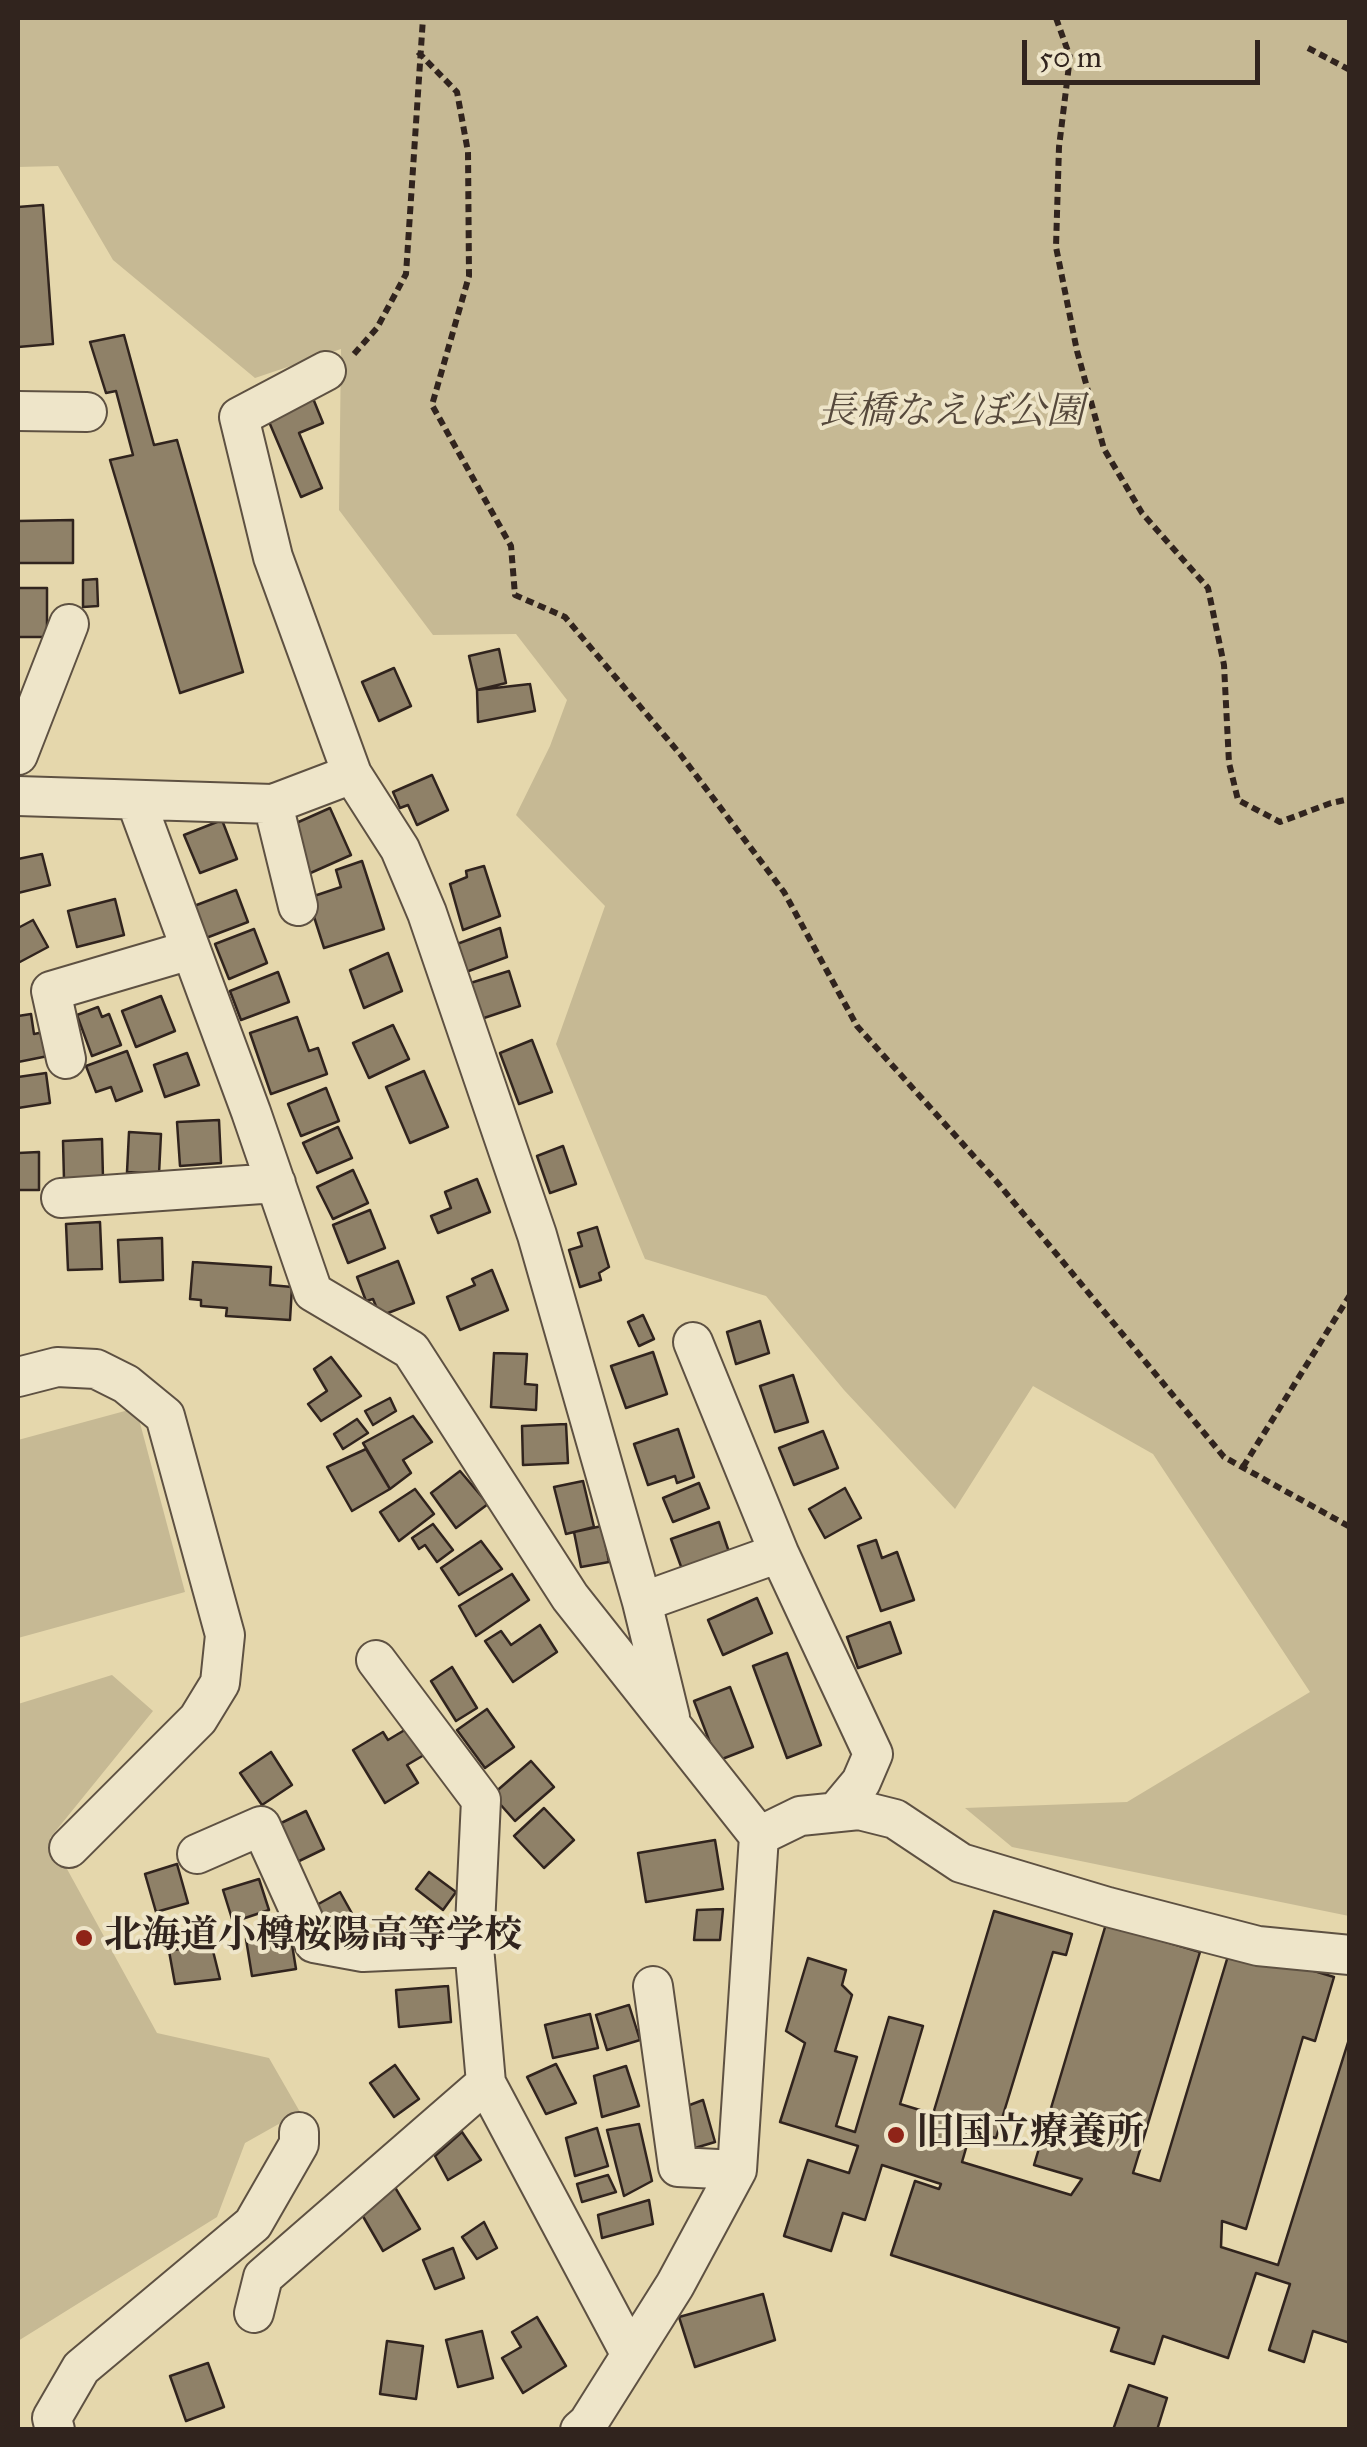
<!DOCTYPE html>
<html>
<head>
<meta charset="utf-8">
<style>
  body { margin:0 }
  #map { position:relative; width:1367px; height:2447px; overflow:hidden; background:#e5d7ac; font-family:"IM FELL Great Primer",serif }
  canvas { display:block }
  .frame { position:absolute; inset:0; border:20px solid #31241e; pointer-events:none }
  .scale { position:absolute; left:1022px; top:40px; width:238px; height:45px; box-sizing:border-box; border:5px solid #31241e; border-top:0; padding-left:12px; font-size:30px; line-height:35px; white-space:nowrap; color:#31241e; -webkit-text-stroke:8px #eee5c9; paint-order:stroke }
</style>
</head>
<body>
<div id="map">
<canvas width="1367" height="2447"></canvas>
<div class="frame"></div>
<div class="scale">50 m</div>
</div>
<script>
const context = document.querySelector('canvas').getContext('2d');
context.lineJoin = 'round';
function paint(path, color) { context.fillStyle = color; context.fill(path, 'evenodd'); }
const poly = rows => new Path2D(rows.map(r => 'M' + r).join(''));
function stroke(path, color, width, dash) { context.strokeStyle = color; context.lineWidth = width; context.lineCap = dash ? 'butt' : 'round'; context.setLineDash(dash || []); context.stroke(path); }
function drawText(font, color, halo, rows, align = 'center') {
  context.font = font + ' "IM FELL Great Primer","Noto Serif JP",serif'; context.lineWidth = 8; context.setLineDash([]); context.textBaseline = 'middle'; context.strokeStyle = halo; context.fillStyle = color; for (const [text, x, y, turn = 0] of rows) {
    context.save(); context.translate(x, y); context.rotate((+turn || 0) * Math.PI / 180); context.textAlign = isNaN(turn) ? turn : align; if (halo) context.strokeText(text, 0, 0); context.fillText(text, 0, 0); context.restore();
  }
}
paint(poly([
  [18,18,1349,18,1349,1916,1012,1847,965,1808,1127,1802,1310,1692,1153,1454,1033,1386,955,1509,844,1390,766,1296,645,1259,556,1044,605,906,516,815,550,746,567,700,516,634,433,635,339,510,341,349,255,378,113,260,58,166,18,167],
  [136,1408,185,1592,18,1638,18,1440],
  [112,1675,153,1711,50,1838,157,2033,269,2058,300,2112,245,2143,217,2217,18,2341,18,1704]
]), '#c6b994');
const building = poly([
  [43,205,53,344,18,347,18,207,43,205],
  [124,335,154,445,177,440,243,672,180,693,110,460,133,455,116,391,106,393,90,342,124,335],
  [310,391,323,423,299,433,322,488,301,497,264,410,310,391],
  [73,520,73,563,18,563,18,521,73,520],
  [97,579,98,606,83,607,83,580,97,579],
  [18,588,47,588,47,637,18,637,18,588],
  [499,649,506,683,477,690,469,656,499,649],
  [394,668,411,706,379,721,362,682,394,668],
  [530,684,535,711,478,722,477,690,530,684],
  [432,775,448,810,417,825,408,805,400,808,393,792,432,775],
  [330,808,351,855,306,875,285,828,330,808],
  [222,820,237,859,200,873,184,835,222,820],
  [42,854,50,885,18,893,18,859,42,854],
  [362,861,384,929,324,948,308,898,341,887,336,870,362,861],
  [484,866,500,916,463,930,450,884,467,877,466,871,484,866],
  [236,890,248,922,206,938,194,906,236,890],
  [115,899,124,935,77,947,68,911,115,899],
  [33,920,48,947,18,963,18,928,33,920],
  [500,928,507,957,466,972,457,944,500,928],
  [254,929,267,963,229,979,215,944,254,929],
  [388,953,402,991,364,1008,350,970,388,953],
  [509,971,520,1006,475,1021,464,985,509,971],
  [278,972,289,1002,241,1020,230,991,278,972],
  [161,996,175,1031,136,1047,122,1011,161,996],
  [98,1007,102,1017,109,1014,121,1045,92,1056,77,1015,98,1007],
  [31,1014,34,1034,44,1032,48,1056,18,1062,18,1016,31,1014],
  [297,1017,309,1051,318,1048,327,1074,271,1094,250,1033,297,1017],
  [393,1025,409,1059,369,1078,353,1043,393,1025],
  [532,1040,552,1092,519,1104,500,1053,532,1040],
  [127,1051,142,1091,116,1101,111,1087,96,1092,86,1066,127,1051],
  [187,1053,199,1085,165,1097,154,1065,187,1053],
  [424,1071,448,1127,410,1143,386,1087,424,1071],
  [46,1073,50,1103,18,1108,18,1077,46,1073],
  [326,1088,339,1121,301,1136,288,1104,326,1088],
  [219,1120,221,1163,180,1166,177,1122,219,1120],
  [338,1127,352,1158,317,1173,303,1143,338,1127],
  [129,1132,161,1134,159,1174,127,1172,129,1132],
  [102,1139,103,1178,64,1180,63,1141,102,1139],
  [563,1146,576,1184,550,1193,537,1156,563,1146],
  [39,1152,39,1190,18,1190,18,1153,39,1152],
  [353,1170,368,1203,333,1219,317,1187,353,1170],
  [477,1179,490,1212,438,1233,431,1216,451,1208,445,1192,477,1179],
  [370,1210,385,1248,348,1263,333,1225,370,1210],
  [100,1222,102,1269,68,1270,66,1224,100,1222],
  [597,1227,609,1267,599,1273,601,1280,580,1287,569,1250,582,1246,578,1233,597,1227],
  [162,1238,163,1280,120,1282,118,1240,162,1238],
  [398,1261,414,1303,380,1316,373,1299,366,1301,357,1277,398,1261],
  [193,1262,271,1267,270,1285,292,1287,290,1320,226,1316,227,1308,201,1306,201,1300,190,1299,193,1262],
  [492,1270,508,1310,460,1330,447,1297,475,1285,472,1279,492,1270],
  [643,1315,654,1339,639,1346,628,1322,643,1315],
  [760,1321,769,1353,736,1364,727,1332,760,1321],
  [653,1352,667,1394,626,1408,611,1366,653,1352],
  [494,1353,527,1354,525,1384,537,1385,536,1410,491,1407,494,1353],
  [331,1357,361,1396,321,1421,308,1404,327,1391,314,1369,331,1357],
  [793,1375,808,1422,775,1432,760,1386,793,1375],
  [390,1398,396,1411,373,1425,365,1411,390,1398],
  [413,1416,432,1442,403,1460,411,1473,390,1489,363,1443,413,1416],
  [357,1419,368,1433,343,1449,334,1434,357,1419],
  [566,1424,568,1463,523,1465,522,1426,566,1424],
  [678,1429,694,1477,677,1483,675,1476,648,1485,634,1444,678,1429],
  [823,1431,838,1468,794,1485,779,1448,823,1431],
  [366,1449,390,1489,352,1511,327,1467,366,1449],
  [460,1471,488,1504,456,1528,431,1493,460,1471],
  [583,1481,594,1527,566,1534,554,1487,583,1481],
  [699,1483,709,1508,673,1522,663,1498,699,1483],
  [845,1488,861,1518,825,1538,809,1509,845,1488],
  [415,1489,434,1514,399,1541,380,1512,415,1489],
  [719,1522,730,1555,683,1572,671,1539,719,1522],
  [433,1524,453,1550,437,1562,425,1545,419,1549,412,1538,433,1524],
  [602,1526,609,1562,581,1567,574,1532,602,1526],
  [876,1540,882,1558,897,1552,914,1600,881,1611,858,1546,876,1540],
  [481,1541,502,1569,459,1595,441,1568,481,1541],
  [512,1574,529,1600,476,1636,459,1606,512,1574],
  [757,1598,772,1633,723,1655,708,1620,757,1598],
  [890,1622,901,1653,858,1668,847,1637,890,1622],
  [540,1625,557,1652,513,1682,485,1641,501,1631,511,1645,540,1625],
  [787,1653,821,1745,787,1758,753,1666,787,1653],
  [452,1667,477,1708,456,1721,431,1681,452,1667],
  [730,1687,753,1747,717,1761,694,1701,730,1687],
  [487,1709,514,1747,485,1768,457,1730,487,1709],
  [408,1728,424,1755,407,1765,418,1783,385,1803,353,1750,383,1732,388,1740,408,1728],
  [271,1752,292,1785,262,1805,240,1773,271,1752],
  [531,1761,554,1787,515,1821,492,1795,531,1761],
  [544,1808,574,1840,544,1868,514,1836,544,1808],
  [306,1811,324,1849,295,1863,277,1825,306,1811],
  [715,1840,723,1889,646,1902,638,1853,715,1840],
  [177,1864,188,1903,156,1912,145,1874,177,1864],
  [429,1872,456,1892,443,1910,416,1889,429,1872],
  [259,1879,269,1910,233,1922,223,1890,259,1879],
  [340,1892,359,1926,327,1932,313,1907,340,1892],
  [723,1909,720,1940,694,1940,697,1910,723,1909],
  [994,1911,1072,1934,1066,1955,1053,1952,996,2138,971,2131,962,2162,1071,2195,1082,2179,1034,2165,1106,1924,1200,1952,1133,2173,1160,2181,1231,1946,1334,1977,1315,2041,1303,2037,1246,2229,1222,2221,1221,2247,1278,2265,1350,2036,1350,2343,1313,2331,1304,2362,1269,2350,1290,2284,1256,2273,1228,2358,1163,2336,1154,2364,1111,2351,1119,2328,891,2255,915,2181,939,2189,941,2184,882,2165,865,2220,843,2213,831,2251,784,2236,808,2160,849,2173,858,2146,780,2122,805,2043,786,2031,808,1958,846,1970,842,1985,852,1995,835,2051,857,2057,836,2126,855,2132,889,2017,923,2026,900,2104,933,2114,994,1911],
  [290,1932,296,1969,252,1976,246,1939,290,1932],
  [211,1943,220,1979,175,1984,169,1951,211,1943],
  [448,1986,451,2022,399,2027,396,1990,448,1986],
  [629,2005,640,2040,607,2050,596,2015,629,2005],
  [590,2014,598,2048,553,2058,545,2025,590,2014],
  [556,2064,576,2103,546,2114,527,2077,556,2064],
  [395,2065,419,2099,394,2117,370,2083,395,2065],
  [626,2066,639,2106,602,2117,594,2076,626,2066],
  [703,2100,715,2142,685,2151,679,2109,703,2100],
  [639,2124,652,2181,624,2196,607,2130,639,2124],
  [597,2128,608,2166,575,2176,566,2138,597,2128],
  [462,2132,481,2160,448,2180,435,2156,462,2132],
  [608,2175,616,2192,582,2202,577,2184,608,2175],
  [393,2184,420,2229,383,2251,357,2206,393,2184],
  [649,2200,653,2224,602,2238,598,2215,649,2200],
  [484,2222,497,2248,477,2259,462,2237,484,2222],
  [453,2248,464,2278,435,2289,423,2260,453,2248],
  [763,2294,775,2340,695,2367,679,2317,763,2294],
  [537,2317,566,2366,523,2393,502,2358,521,2347,512,2332,537,2317],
  [482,2331,493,2378,458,2387,446,2340,482,2331],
  [387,2341,423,2346,416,2399,380,2394,387,2341],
  [208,2363,224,2407,186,2421,170,2376,208,2363],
  [1129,2385,1167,2398,1157,2430,1113,2430,1129,2385]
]);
paint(building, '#8f8168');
stroke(building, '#31241e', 2.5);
const minor = poly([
  [326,371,239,417,273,557,352,774],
  [18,411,87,412],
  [18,755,69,624],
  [18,796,273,804,352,774,400,849,427,913,537,1235,642,1602,670,1717],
  [136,801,251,1112,313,1292,411,1350,570,1597,759,1836,737,2170,675,2285,588,2423,580,2430],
  [273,804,298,906],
  [66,1059,51,991,190,950],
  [61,1198,276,1183],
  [18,1377,57,1367,96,1369,126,1384,165,1416,225,1635,220,1683,198,1719,69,1848],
  [779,1553,873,1754,861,1782,836,1812],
  [642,1602,779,1553,693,1342],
  [376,1660,481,1800,474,1947,486,2083,631,2355],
  [759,1836,800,1816,859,1810,895,1819,961,1863,1108,1907,1258,1946,1350,1955],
  [197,1854,261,1826,314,1943,363,1952,474,1947],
  [653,1986,678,2167,737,2170],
  [254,2313,263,2277,486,2083],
  [55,2430,52,2418,81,2368,253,2224,299,2144,299,2132]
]);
stroke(minor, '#5e5142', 42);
stroke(poly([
  [1056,18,1070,57,1059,147,1056,247,1077,351,1104,449,1142,513,1208,588,1224,665,1229,763,1238,800,1280,822,1331,803,1350,799],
  [1308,48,1350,70],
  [418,52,457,92,468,152,469,276,432,405,511,546,515,595,565,617,680,754,784,892,857,1026,997,1182,1224,1457,1350,1527],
  [354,354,377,328,406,274,423,18],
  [1243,1467,1350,1295]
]), '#31241e', 6, [8, 5]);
stroke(minor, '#eee5c9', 38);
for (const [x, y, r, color] of [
  [84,1938,10,"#8f2418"],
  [896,2135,10,"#8f2418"]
]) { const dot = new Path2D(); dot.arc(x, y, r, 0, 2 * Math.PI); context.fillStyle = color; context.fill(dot); stroke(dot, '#eee5c9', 4); }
drawText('italic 38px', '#56493c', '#eee5c9', [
  ["長橋なえぼ公園",951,414]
]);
drawText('bold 38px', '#31241e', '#eee5c9', [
  ["北海道小樽桜陽高等学校",104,1938],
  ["旧国立療養所",916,2135]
], 'left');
</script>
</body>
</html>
